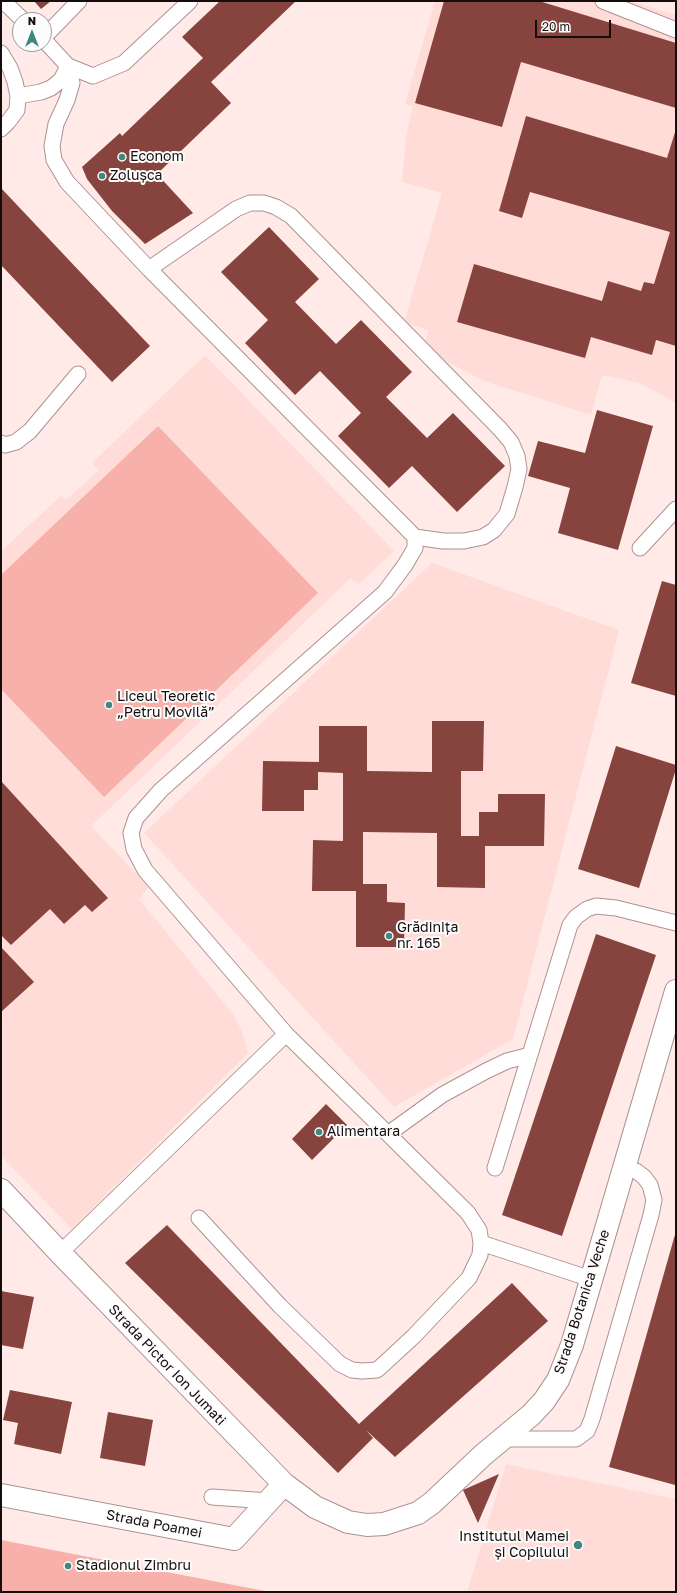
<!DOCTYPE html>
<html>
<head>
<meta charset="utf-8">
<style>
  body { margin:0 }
  #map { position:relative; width:677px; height:1593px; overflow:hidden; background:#ffeae7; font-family:"Golos Text",sans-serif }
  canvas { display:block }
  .frame { position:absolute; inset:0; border:2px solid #150d0c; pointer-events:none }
  .north { position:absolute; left:12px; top:12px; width:40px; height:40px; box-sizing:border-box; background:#fcfcfc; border:1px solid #a09c9c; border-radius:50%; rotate:0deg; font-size:11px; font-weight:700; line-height:16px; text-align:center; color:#150d0c }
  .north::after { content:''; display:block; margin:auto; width:14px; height:18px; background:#42877d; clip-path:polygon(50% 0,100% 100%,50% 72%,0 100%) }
  .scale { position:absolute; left:535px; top:20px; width:76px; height:18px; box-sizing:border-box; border:2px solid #150d0c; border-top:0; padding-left:5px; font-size:12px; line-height:14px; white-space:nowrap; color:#150d0c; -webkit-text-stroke:3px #fcfcfc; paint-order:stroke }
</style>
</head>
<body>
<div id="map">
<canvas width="677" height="1593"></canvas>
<div class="frame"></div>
<div class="north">N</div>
<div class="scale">20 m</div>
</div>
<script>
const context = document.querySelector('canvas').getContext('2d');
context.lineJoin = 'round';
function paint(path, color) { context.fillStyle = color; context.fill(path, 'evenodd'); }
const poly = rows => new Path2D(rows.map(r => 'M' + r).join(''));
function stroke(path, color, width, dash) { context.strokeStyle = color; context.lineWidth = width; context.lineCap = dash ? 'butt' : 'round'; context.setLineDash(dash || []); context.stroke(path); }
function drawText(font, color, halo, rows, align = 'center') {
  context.font = font + ' "Golos Text",sans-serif'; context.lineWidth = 4; context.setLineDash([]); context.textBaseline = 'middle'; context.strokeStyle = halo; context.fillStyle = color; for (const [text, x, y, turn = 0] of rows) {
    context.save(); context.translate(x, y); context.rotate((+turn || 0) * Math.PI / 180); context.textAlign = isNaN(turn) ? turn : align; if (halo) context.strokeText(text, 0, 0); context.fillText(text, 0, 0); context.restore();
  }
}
paint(poly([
  [435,1,630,1,676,15,676,403,640,383,602,375,591,415,484,381,423,349,429,330,404,323,442,193,402,182,406,137,413,106,405,104],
  [205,355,394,551,359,584,350,579,91,826,149,887,139,899,233,1014,242,1031,248,1053,72,1229,1,1156,1,551,61,496,66,500,99,470,92,463],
  [432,563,619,630,513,1039,394,1107,144,833],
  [506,1464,676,1499,676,1592,467,1592]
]), '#ffdcd8');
paint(poly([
  [158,426,318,593,104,797,1,689,1,575],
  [1,1540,270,1592,1,1592]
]), '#f7b1aa');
paint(poly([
  [34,1,51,1,41,9],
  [220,1,296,1,211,82,231,103,157,174,193,213,145,244,112,211,87,179,82,167,120,133,122,136,203,58,182,37],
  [444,1,539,1,676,43,676,108,521,62,502,127,415,103],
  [526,116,667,158,676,129,676,346,656,340,652,355,591,337,585,358,457,322,474,264,602,301,608,281,641,291,644,282,654,284,670,232,530,192,522,218,499,211],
  [1,188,150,346,112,382,1,265],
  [269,227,319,279,295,302,336,344,361,320,412,372,386,397,427,438,453,413,505,466,457,512,412,466,389,488,338,436,361,413,320,371,295,395,245,343,268,320,221,272],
  [597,410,653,426,618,550,558,533,570,488,528,476,538,441,585,453],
  [662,581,676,585,676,696,631,683],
  [432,721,484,721,483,771,461,771,461,836,479,836,479,812,498,812,498,794,545,794,544,846,485,846,485,888,437,887,437,833,363,832,363,884,387,884,387,902,405,903,404,947,356,947,356,891,312,891,313,840,343,841,343,773,318,772,318,790,304,790,304,811,262,811,263,761,319,762,319,726,367,726,367,771,432,772],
  [616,746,676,765,676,769,639,888,578,869],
  [1,781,108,898,92,912,85,905,64,924,50,909,11,945,1,935],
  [596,934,656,955,562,1236,502,1215],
  [1,947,34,982,1,1012],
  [326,1104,347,1125,312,1160,292,1139],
  [167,1225,359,1424,512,1283,548,1321,395,1457,366,1430,373,1438,338,1473,125,1263],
  [676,1231,676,1480,675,1485,609,1467],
  [1,1291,34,1297,23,1349,1,1345],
  [10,1390,72,1402,61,1454,14,1444,18,1423,3,1420],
  [108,1412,153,1420,145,1466,100,1458],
  [499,1474,478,1523,463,1490]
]), '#87433e');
const lane = poly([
  [3,1,23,20],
  [603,1,676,30],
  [44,37,79,1],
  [44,40,68,66,72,83,67,100,56,124,52,146,54,160,67,182,149,269],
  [1,53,10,68,15,82,18,96,41,92,51,88,61,80,68,66,93,76,124,63,190,1],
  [1,129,8,122,17,110,18,96],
  [1,443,5,445,16,442,30,431,78,374],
  [640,548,676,509],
  [286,1034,145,870,134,849,131,833,136,818,161,790,385,592,405,565,415,548,415,537,149,269,236,209,250,203,264,203,276,207,291,216,500,429,511,442,517,456,519,469,515,487,507,514,494,530,483,537,464,541,443,541,415,537],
  [388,1134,468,1213,479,1230,481,1243,591,1279],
  [495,1168,570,925,576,917,587,909,596,906,616,908,676,923],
  [199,1218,280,1306,340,1364,352,1370,362,1371,377,1370,386,1362,414,1336,469,1278,480,1255,481,1243],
  [60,1253,286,1034,388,1134,442,1095,486,1071,507,1061,530,1055],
  [502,1439,576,1439,587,1431,592,1419,651,1215,654,1200,650,1185,644,1177,636,1171,624,1167],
  [212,1497,269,1501]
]);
const street = poly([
  [1,1190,60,1253,284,1484,315,1507,348,1522,367,1525,384,1524,418,1513,432,1503,483,1455,531,1415,544,1401,558,1380,572,1345,676,991],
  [1,1495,234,1539,284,1484]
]);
stroke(lane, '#ab9391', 17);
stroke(street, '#ab9391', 24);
stroke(lane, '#fff', 15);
stroke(street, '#fff', 22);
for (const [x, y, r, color] of [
  [122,157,4,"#42877d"],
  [102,176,4,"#42877d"],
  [109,705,4,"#42877d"],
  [389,936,4,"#42877d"],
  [319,1132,4,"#42877d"],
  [578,1545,5,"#42877d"],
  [68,1566,4,"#42877d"]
]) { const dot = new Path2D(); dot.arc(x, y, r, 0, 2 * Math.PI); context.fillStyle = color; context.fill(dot); stroke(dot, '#fcfcfc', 1.5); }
drawText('14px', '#150d0c', '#fcfcfc', [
  ["Econom",130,157],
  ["Zolușca",110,176],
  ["Liceul Teoretic",117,697],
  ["„Petru Movilă”",117,713],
  ["Grădinița",397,928],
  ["nr. 165",397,944],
  ["Alimentara",327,1132],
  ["Institutul Mamei",569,1537,"right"],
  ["și Copilului",569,1553,"right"],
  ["Stadionul Zimbru",76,1566]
], 'left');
drawText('14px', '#150d0c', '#fcfcfc', [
  ["Strada Botanica Veche",582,1302,-72],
  ["Strada Pictor Ion Jumati",167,1365,46],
  ["Strada Poamei",154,1524,11]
]);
</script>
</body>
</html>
